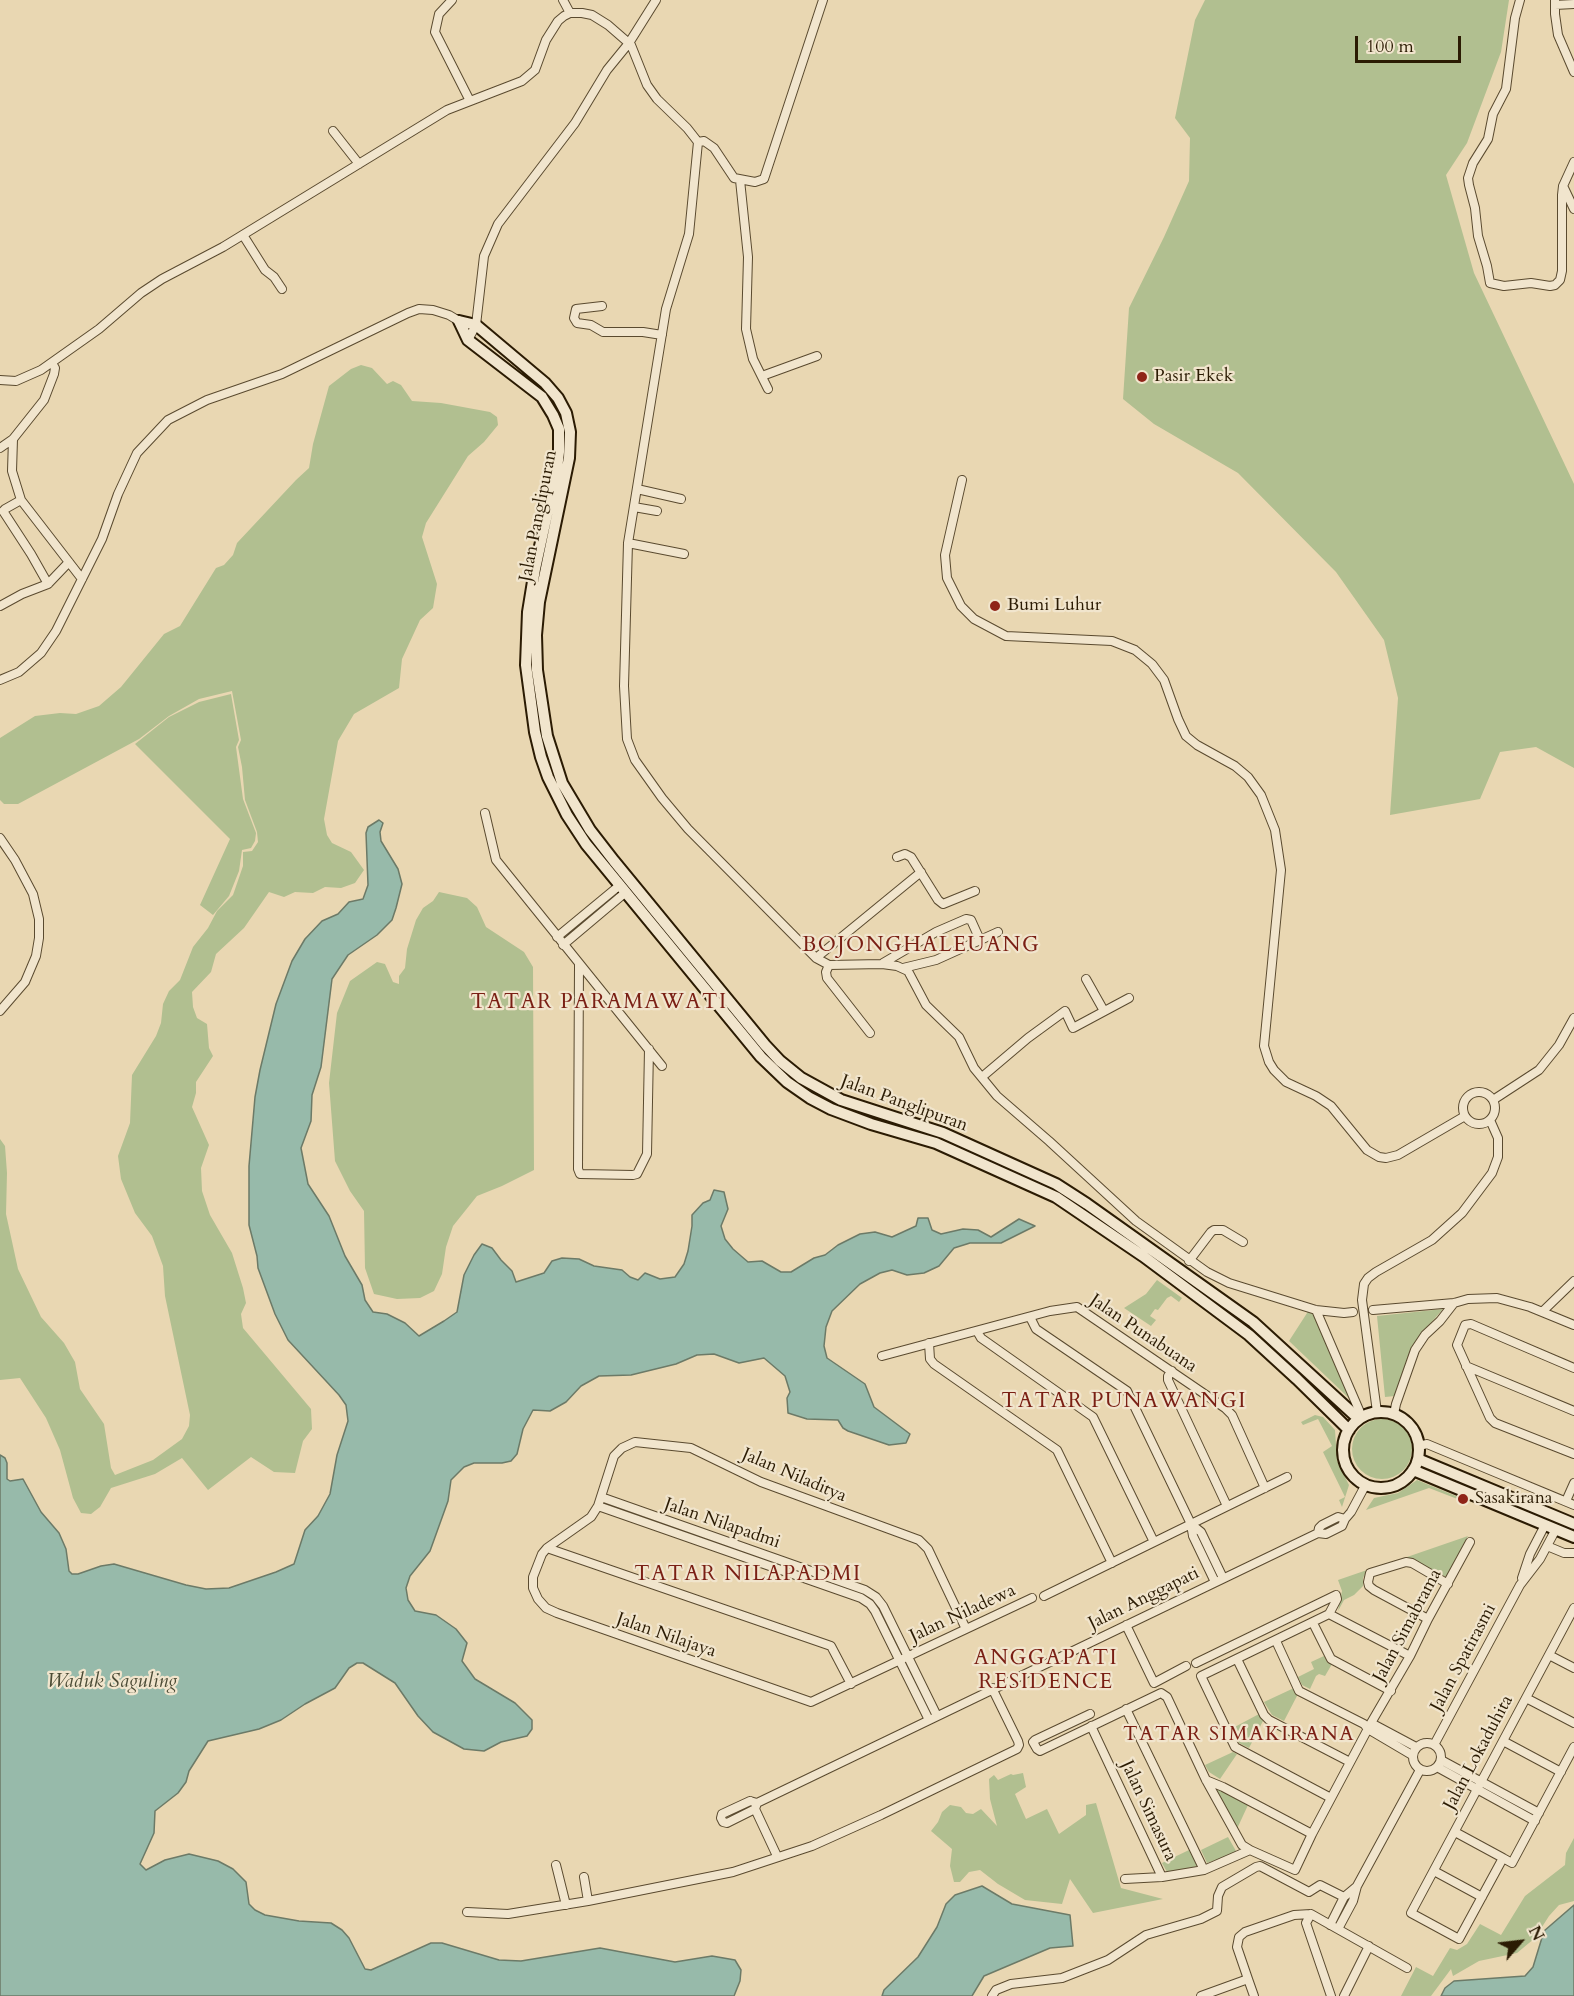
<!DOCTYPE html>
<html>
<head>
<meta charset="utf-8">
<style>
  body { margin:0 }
  #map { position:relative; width:1574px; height:1996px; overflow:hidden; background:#e9d7b2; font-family:Cardo,serif }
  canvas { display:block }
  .north { position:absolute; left:1490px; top:1912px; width:60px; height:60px; -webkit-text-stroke:4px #f1e5cd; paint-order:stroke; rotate:62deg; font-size:16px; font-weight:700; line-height:24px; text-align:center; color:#2b1b03 }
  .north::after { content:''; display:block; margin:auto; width:21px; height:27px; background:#2b1b03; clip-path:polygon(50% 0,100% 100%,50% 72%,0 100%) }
  .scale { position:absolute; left:1355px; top:36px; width:106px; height:27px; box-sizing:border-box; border:3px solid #2b1b03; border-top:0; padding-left:8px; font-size:18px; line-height:21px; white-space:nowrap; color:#2b1b03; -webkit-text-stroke:4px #f1e5cd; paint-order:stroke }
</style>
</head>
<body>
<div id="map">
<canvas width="1574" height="1996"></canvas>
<div class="north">N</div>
<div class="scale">100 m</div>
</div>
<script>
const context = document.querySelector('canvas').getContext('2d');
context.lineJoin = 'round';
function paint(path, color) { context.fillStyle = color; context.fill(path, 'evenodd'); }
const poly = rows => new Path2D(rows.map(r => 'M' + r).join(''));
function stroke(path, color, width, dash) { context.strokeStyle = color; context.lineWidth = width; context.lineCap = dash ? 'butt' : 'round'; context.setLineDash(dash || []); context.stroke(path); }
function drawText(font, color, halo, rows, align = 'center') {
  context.font = font + ' Cardo,serif'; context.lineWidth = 4.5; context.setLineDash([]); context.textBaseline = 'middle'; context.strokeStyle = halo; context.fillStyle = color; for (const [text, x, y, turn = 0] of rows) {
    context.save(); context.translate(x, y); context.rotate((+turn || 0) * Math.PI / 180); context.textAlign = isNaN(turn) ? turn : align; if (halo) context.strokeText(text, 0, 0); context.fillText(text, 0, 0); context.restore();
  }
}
paint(poly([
  [1205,0,1509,0,1501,52,1467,143,1446,175,1474,273,1574,484,1574,768,1536,747,1500,752,1480,799,1390,815,1398,698,1384,640,1336,572,1238,473,1154,424,1123,399,1129,308,1164,237,1189,181,1190,138,1175,118,1195,20],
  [361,365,372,368,387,384,393,381,401,385,412,401,441,403,490,412,497,417,498,425,484,442,468,456,426,523,422,537,437,584,433,608,420,620,402,659,399,688,354,714,338,741,324,819,327,835,332,843,351,852,364,870,355,883,341,888,325,887,313,893,295,892,284,897,269,892,244,928,216,954,211,972,192,992,193,1007,197,1018,207,1024,209,1048,213,1056,196,1082,196,1093,192,1107,209,1145,201,1168,202,1191,210,1215,232,1253,243,1288,246,1303,241,1314,243,1328,311,1409,312,1429,303,1441,295,1473,274,1472,251,1457,208,1490,182,1458,155,1474,111,1488,100,1507,91,1514,81,1513,73,1498,60,1450,46,1418,20,1378,0,1380,0,1139,5,1146,7,1173,6,1214,18,1269,41,1317,64,1343,75,1362,80,1389,104,1424,111,1468,115,1475,153,1460,182,1439,189,1426,190,1415,165,1296,163,1266,152,1236,135,1213,121,1179,118,1156,130,1123,132,1075,156,1036,161,1023,163,1004,169,991,180,980,193,947,208,928,217,911,233,895,243,866,243,852,252,851,258,842,257,832,245,800,242,767,238,747,241,740,232,691,199,699,169,716,139,739,18,804,4,804,0,800,0,738,35,716,60,713,76,714,99,706,121,687,164,634,180,626,216,568,224,565,233,555,237,543,296,480,309,468,313,444,329,386,351,369],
  [231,694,239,740,236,747,243,799,256,833,255,841,251,848,242,850,239,871,229,896,213,915,200,905,230,839,135,744,169,717,199,702],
  [439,892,467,898,477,907,486,927,524,952,533,967,534,1170,502,1186,477,1196,453,1226,446,1247,442,1274,434,1291,420,1298,397,1299,374,1294,365,1268,364,1211,350,1191,335,1161,329,1083,337,1013,350,981,377,962,385,964,393,982,399,984,399,976,405,968,407,949,416,920,423,908,433,901],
  [1157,1280,1182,1298,1179,1302,1171,1296,1167,1298,1158,1310,1155,1309,1150,1316,1156,1320,1151,1326,1124,1308,1146,1294],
  [1443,1309,1423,1332,1395,1396,1385,1397,1377,1316],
  [1309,1310,1314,1312,1351,1400,1289,1341],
  [1315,1415,1323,1417,1335,1430,1337,1461,1349,1485,1342,1507,1339,1500,1345,1497,1323,1452,1332,1446,1318,1419,1303,1425,1301,1422],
  '1352 1449a30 30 0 1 1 60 0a30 30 0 1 1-60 0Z',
  [1417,1480,1461,1498,1460,1500,1429,1488,1366,1510,1374,1498,1398,1493],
  [1468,1536,1446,1577,1407,1557],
  [1367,1570,1363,1578,1363,1586,1354,1595,1344,1600,1338,1611,1342,1591,1338,1580],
  [1324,1656,1327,1661,1332,1664,1325,1676,1319,1674,1316,1676,1310,1689,1302,1685,1298,1677,1314,1669,1311,1662],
  [1294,1688,1298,1694,1284,1721,1272,1715,1264,1702],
  [1259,1714,1263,1721,1249,1748,1239,1743,1231,1729],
  [1233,1752,1237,1754,1220,1779,1209,1772,1205,1765],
  [1023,1773,1026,1787,1015,1794,1026,1819,1047,1809,1059,1834,1086,1815,1086,1805,1096,1803,1121,1888,1163,1899,1093,1913,1070,1879,1062,1904,1025,1900,998,1884,980,1870,969,1872,960,1882,954,1882,950,1866,952,1849,931,1831,938,1822,942,1812,950,1805,961,1807,966,1813,973,1814,981,1809,997,1826,990,1799,989,1779,994,1775,998,1780,1011,1774,1013,1775],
  [1215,1787,1248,1805,1236,1831,1229,1814],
  [1228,1837,1236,1851,1235,1853,1207,1863,1201,1850],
  [1574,1838,1574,1901,1559,1905,1549,1916,1535,1938,1517,1953,1479,1961,1453,1976,1451,1969,1431,1996,1401,1996,1416,1967,1433,1976,1450,1948,1457,1950,1467,1944,1480,1924,1501,1935,1525,1896,1565,1865,1566,1853],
  [1189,1850,1198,1866,1167,1872,1162,1863]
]), '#b1bf90');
const water = poly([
  [379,820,383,823,380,832,381,841,398,869,402,884,396,908,392,920,377,935,348,955,332,979,321,1067,312,1095,311,1121,301,1148,308,1184,329,1216,345,1256,362,1285,365,1300,373,1312,387,1314,405,1323,419,1336,444,1321,457,1312,464,1275,474,1255,482,1244,492,1248,501,1260,512,1271,516,1282,544,1273,552,1261,562,1258,579,1259,594,1266,622,1270,630,1277,638,1280,645,1273,660,1279,675,1277,684,1264,688,1251,692,1226,692,1215,703,1203,710,1200,714,1190,724,1192,728,1209,721,1226,725,1239,733,1249,748,1262,762,1261,781,1272,791,1272,814,1258,825,1255,838,1245,860,1234,875,1232,892,1237,916,1226,918,1218,928,1218,932,1230,941,1234,963,1229,978,1230,991,1237,1019,1219,1035,1226,1001,1243,970,1243,954,1248,939,1266,924,1273,907,1275,892,1270,880,1273,860,1284,832,1311,826,1327,824,1346,827,1358,865,1384,874,1407,910,1434,906,1443,889,1445,848,1431,843,1428,838,1420,807,1419,788,1413,787,1398,790,1392,785,1376,764,1358,739,1363,714,1354,697,1355,676,1364,631,1375,599,1376,581,1386,566,1402,550,1411,533,1410,523,1429,517,1454,511,1461,502,1463,474,1463,464,1467,451,1480,448,1501,430,1551,410,1576,406,1588,408,1600,415,1611,436,1615,456,1629,467,1643,462,1661,475,1679,515,1703,532,1720,532,1729,527,1736,501,1742,484,1751,464,1749,433,1732,418,1716,395,1683,363,1663,357,1663,349,1668,335,1688,305,1704,281,1720,259,1729,208,1741,189,1771,186,1782,178,1793,155,1811,154,1833,140,1864,146,1870,165,1860,189,1854,218,1861,233,1869,246,1882,249,1904,255,1910,265,1915,299,1921,331,1923,342,1930,349,1938,365,1969,371,1970,431,1943,442,1943,499,1960,521,1961,600,1948,675,1962,712,1956,735,1960,741,1970,740,1981,734,1996,0,1996,0,1455,5,1458,7,1463,7,1479,10,1481,23,1479,41,1512,59,1533,66,1549,69,1571,72,1574,78,1574,101,1566,114,1564,186,1585,206,1589,229,1588,276,1572,294,1564,305,1530,318,1516,330,1494,337,1455,348,1421,346,1405,339,1395,288,1340,275,1314,258,1268,257,1256,249,1225,249,1166,255,1097,260,1070,276,1004,292,961,305,939,322,921,338,914,349,902,363,899,368,885,366,833,368,827,379,820],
  [982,1886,1012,1904,1070,1915,1073,1946,1050,1948,984,1976,972,1996,882,1996,884,1990,918,1957,937,1927,946,1904,955,1895,982,1886],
  [1574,1905,1574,1996,1441,1996,1445,1988,1454,1981,1525,1976,1533,1967,1544,1931,1574,1905]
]);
paint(water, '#97baaa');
stroke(water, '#6c7a67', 1.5);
const minor = poly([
  [452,0,439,14,435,32,470,101],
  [563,0,570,13],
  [1520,0,1515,18,1506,89,1493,114,1488,139,1473,163,1468,178,1469,185,1475,208,1478,236,1487,266,1490,283,1504,286,1531,283,1550,286,1555,285,1560,280,1562,271,1562,195,1563,186,1574,162],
  [1555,0,1555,14,1558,35,1574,72],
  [1555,5,1574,4],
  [333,131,359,164],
  [698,142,704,141,714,148,734,178,755,182,764,179,823,0],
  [740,180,748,257,746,329,753,359,768,389],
  [1564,188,1574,209],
  [243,235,265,270,274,277,282,289],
  [602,306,576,309,574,318,577,323,591,325,603,332,643,332,662,335],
  [468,340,476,325,484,256,498,224,575,123,607,70,629,43,656,0],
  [762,376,817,356],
  [0,380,16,381,41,370,99,329,141,293,162,279,223,247,447,110,522,81,535,70,546,40,558,21,564,16,570,13,582,13,592,15,608,25,631,45,647,85,657,99,687,128,698,142,689,234,666,309,628,543,624,686,627,739,635,760,662,798,688,829,816,958,829,965,882,964,897,966,908,971,926,1005,959,1037,974,1068,997,1096,1049,1141,1136,1221,1207,1272,1229,1283,1316,1310,1344,1313,1353,1312],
  [0,448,13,439,44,400,54,374,55,368,52,363],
  [962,480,945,555,947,578,961,606,974,619,1006,636,1112,641,1135,650,1152,664,1164,680,1178,719,1186,736,1197,745,1235,766,1248,777,1261,795,1275,830,1281,870,1264,1046,1269,1062,1274,1070,1286,1082,1316,1096,1331,1106,1367,1150,1379,1157,1386,1158,1398,1155,1465,1116],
  [637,489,681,499],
  [21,500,82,579],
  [634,507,657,511],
  [628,543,684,554],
  [48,584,69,562],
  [0,606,22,594,48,584,31,554,3,511,5,509,21,500,12,471,13,439],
  [0,680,19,672,41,653,56,631,102,539,118,494,137,453,168,420,207,400,282,374,408,313,419,309,433,310,449,315,459,321],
  [485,813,496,860,662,1066],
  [0,838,15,860,33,894,39,919,39,938,36,956,25,982,0,1011],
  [897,857,905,854,911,857,938,900,943,904,975,891],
  [557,937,620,885],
  [563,945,626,892],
  [816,958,921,872],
  [883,963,936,932,966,919,971,920,980,940],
  [579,964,578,1169,580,1174,633,1175,637,1174,647,1154,649,1049],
  [829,965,826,972,827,978,870,1033],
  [903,968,936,960,998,932],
  [1086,979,1104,1011],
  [982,1077,1028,1038,1065,1011,1073,1028,1129,998],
  '1463 1108a16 16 0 1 1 32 0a16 16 0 1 1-32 0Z',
  [1493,1100,1539,1070,1559,1045,1574,1018],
  [1189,1261,1211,1232,1214,1230,1223,1230,1243,1242],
  [1316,1310,1362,1417],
  [1373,1310,1454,1303,1468,1299,1497,1298,1530,1307,1574,1325],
  [1542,1312,1574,1281],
  [1030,1317,1036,1329,1127,1391,1191,1524],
  [977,1331,981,1338,1093,1417,1154,1542],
  [929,1343,930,1359,934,1364,1057,1450,1112,1563],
  [882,1356,1050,1311,1077,1307,1225,1408,1232,1415,1265,1488],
  [1466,1366,1574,1411],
  [1574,1368,1471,1324,1465,1325,1457,1345,1490,1418,1495,1423,1574,1454],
  [1172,1371,1168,1376,1168,1380,1227,1506],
  [1377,1412,1362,1300,1364,1284,1368,1278,1376,1272,1432,1240,1462,1213,1492,1173,1498,1157,1498,1138,1490,1120],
  [1394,1414,1396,1404,1415,1350,1425,1335,1440,1321,1454,1303],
  [1419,1446,1427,1444,1574,1505],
  [601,1497,865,1590,876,1597,883,1606,937,1716],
  [1566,1501,1574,1483],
  [598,1506,861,1598,870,1604,875,1611,929,1720],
  [1345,1519,1351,1512,1366,1484],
  [1547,1546,1564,1553,1574,1553],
  [547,1548,831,1646,851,1684],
  [1522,1578,1530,1554,1545,1525],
  [1215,1582,1193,1536,1191,1524,1201,1532,1223,1578],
  [1044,1596,1287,1477],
  [1574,1608,1411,1913,1459,1939,1503,1858,1512,1863,1574,1747],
  [1428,1619,1374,1590,1369,1586,1368,1582,1370,1573,1406,1562,1412,1563,1448,1584],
  [1313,1623,1331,1659,1391,1691],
  [1126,1625,1154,1683,1186,1666],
  [966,1629,928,1549,919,1540,761,1482,691,1448,635,1442,622,1448,614,1456,598,1506,591,1517,547,1548,542,1554,533,1577,533,1588,538,1599,546,1608,557,1613,811,1702,1032,1598],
  [1276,1641,1299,1691,1364,1724,1368,1729,1412,1755],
  [1549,1655,1574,1668],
  [1237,1659,1264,1715,1269,1720,1350,1762],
  [1196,1663,1336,1595,1337,1599,1329,1614],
  [1526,1698,1574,1723],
  [1126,1709,1204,1870],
  [1090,1714,1035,1740,1033,1742,1037,1749,1040,1751,1161,1693,1167,1697,1206,1780,1242,1845,1250,1850,1295,1870,1312,1834,1371,1723,1410,1656,1428,1619,1470,1542],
  [1371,1723,1416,1747],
  [1091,1726,1162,1877],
  [1503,1741,1561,1772],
  '1413 1757a14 14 0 1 1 28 0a14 14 0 1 1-28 0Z',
  [1434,1745,1520,1585,1540,1559,1556,1529],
  [1441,1760,1539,1813],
  [1437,1767,1535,1821],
  [1206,1780,1223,1787,1312,1834],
  [1331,1798,1235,1747,1201,1676,1329,1614,1410,1656],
  [750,1801,757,1803,755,1809,727,1823,723,1822,721,1818,722,1814,750,1801],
  [757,1803,1318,1533,1326,1534,1342,1526,1345,1519,1338,1517,1322,1525,1319,1528,1318,1533],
  [755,1809,777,1856],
  [1455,1832,1503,1858],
  [556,1865,566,1905],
  [1434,1871,1482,1897],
  [584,1877,588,1901],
  [1125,1879,1162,1877,1204,1870,1250,1850],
  [467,1912,508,1914,588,1901,733,1872,812,1846,881,1815,1017,1749,1019,1745,1018,1741,992,1688],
  [1311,1914,1306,1923,1331,1996],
  [1330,1925,1344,1897,1356,1887],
  [1338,1929,1353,1901,1357,1886,1420,1770],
  [1248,1979,1254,1996],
  [992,1996,996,1990,1011,1984,1062,1978,1108,1960,1146,1935,1201,1919,1217,1911,1218,1896,1222,1887,1256,1867,1260,1866,1309,1892,1320,1885,1344,1897],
  [1201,1996,1248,1979,1237,1947,1239,1937,1245,1932,1294,1915,1311,1914,1407,1968],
  [1344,1996,1369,1946]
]);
const secondary = poly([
  [459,321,476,325,545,383,558,398,566,413,570,432,569,458,539,602,536,635,537,670,547,736,562,783,590,830,614,861,765,1045,780,1061,801,1078,841,1100,943,1133,1056,1184,1087,1204,1253,1322,1359,1419],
  [459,321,468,340,542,397,553,415,559,429,559,452,557,469,535,569,528,612,526,665,535,732,541,757,548,777,567,815,586,844,761,1057,787,1082,810,1098,831,1109,871,1124,936,1143,1056,1197,1143,1256,1249,1335,1297,1379,1349,1430],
  '1343 1450a38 38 0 1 1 76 0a38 38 0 1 1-76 0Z',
  [1418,1459,1574,1524],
  [1413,1470,1574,1537]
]);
stroke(minor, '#5a4a2f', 10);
stroke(secondary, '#2b1b03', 14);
stroke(minor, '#f1e5cd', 8);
stroke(secondary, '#f1e5cd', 10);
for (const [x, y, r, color] of [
  [1142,377,6,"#8f2418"],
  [995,606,6,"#8f2418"],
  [1463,1499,6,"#8f2418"]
]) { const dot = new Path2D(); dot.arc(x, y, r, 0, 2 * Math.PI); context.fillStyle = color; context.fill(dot); stroke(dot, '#f1e5cd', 2); }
drawText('18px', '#2b1b03', '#f1e5cd', [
  ["Pasir Ekek",1154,377],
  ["Bumi Luhur",1007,606],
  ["Sasakirana",1475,1499]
], 'left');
drawText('18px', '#2b1b03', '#f1e5cd', [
  ["Jalan Panglipuran",539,516,-79],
  ["Jalan Panglipuran",904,1104,20],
  ["Jalan Punabuana",1143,1334,34],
  ["Jalan Niladitya",794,1476,23],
  ["Jalan Nilapadmi",722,1524,19],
  ["Jalan Anggapati",1144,1599,-26],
  ["Jalan Niladewa",963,1614,-25],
  ["Jalan Simabrama",1408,1626,-62],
  ["Jalan Nilajaya",666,1636,19],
  ["Jalan Spatirasmi",1464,1658,-62],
  ["Jalan Lokaduhita",1479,1753,-62],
  ["Jalan Simasura",1148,1811,65]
]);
drawText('italic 20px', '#4b4b35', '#f1e5cd', [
  ["Waduk Saguling",112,1682]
]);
context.letterSpacing = '1.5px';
drawText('20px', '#7a1f14', '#f1e5cd', [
  ["TATAR SIMAKIRANA",1239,1735]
]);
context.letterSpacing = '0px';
context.letterSpacing = '1.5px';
drawText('21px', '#7a1f14', '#f1e5cd', [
  ["BOJONGHALEUANG",921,946],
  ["TATAR PARAMAWATI",599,1003],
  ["TATAR PUNAWANGI",1124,1402],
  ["TATAR NILAPADMI",748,1575],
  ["ANGGAPATI",1046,1659],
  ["RESIDENCE",1046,1683]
]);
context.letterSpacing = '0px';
</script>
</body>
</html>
